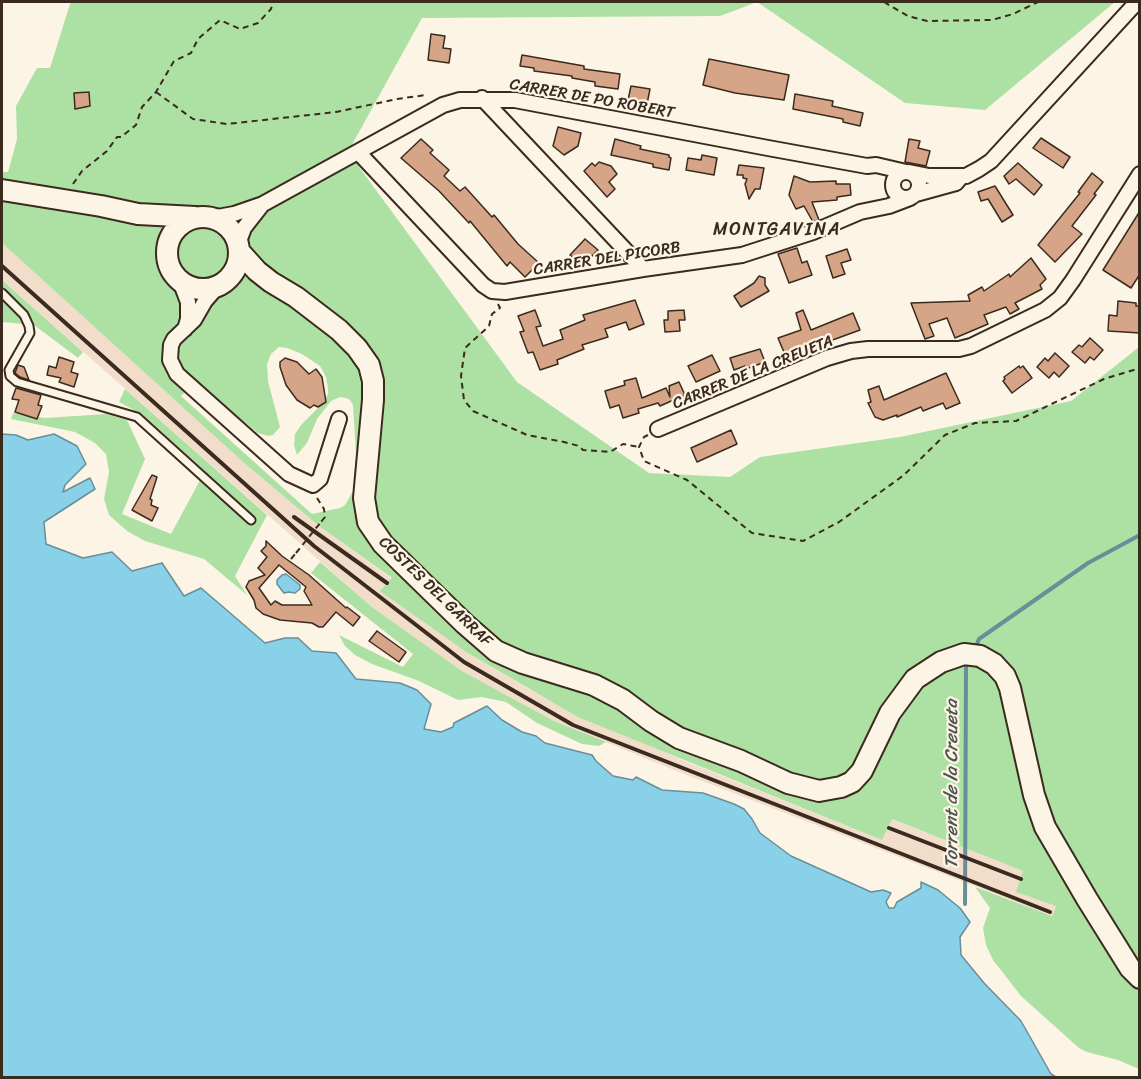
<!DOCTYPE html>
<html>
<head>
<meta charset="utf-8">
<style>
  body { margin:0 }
  #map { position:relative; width:1141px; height:1079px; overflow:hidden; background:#fcf5e5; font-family:Sriracha,sans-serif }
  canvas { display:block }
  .frame { position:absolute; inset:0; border:3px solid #3b2a1e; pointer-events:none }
</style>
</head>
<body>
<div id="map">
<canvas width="1141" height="1079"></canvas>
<div class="frame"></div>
</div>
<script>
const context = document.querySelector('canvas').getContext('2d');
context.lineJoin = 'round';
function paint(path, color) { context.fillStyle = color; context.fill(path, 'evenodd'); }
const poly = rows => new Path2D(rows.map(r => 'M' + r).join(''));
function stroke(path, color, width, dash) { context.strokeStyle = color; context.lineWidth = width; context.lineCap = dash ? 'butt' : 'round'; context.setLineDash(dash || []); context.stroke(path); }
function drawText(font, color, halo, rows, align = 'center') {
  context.font = font + ' Sriracha,sans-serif'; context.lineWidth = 4.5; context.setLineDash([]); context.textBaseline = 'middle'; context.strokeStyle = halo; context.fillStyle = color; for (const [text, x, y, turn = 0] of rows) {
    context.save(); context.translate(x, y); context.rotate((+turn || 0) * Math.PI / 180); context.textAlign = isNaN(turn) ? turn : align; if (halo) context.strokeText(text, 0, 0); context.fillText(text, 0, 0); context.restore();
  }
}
paint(poly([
  [2,243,243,462,319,526,392,579,381,591,466,652,532,691,682,760,882,840,891,819,1024,871,1056,905,1052,916,679,772,554,721,462,671,372,607,2,280]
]), '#f1ddc9');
paint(poly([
  [72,2,1115,2,985,110,905,103,757,2,720,16,422,18,348,152,517,382,649,473,730,477,760,457,900,437,1071,401,1139,347,1139,1069,1118,1060,1087,1052,1079,1048,1021,996,993,960,986,945,983,928,990,908,975,887,1052,916,1056,906,1016,892,1023,871,892,819,882,840,578,717,466,652,380,591,392,578,319,526,243,462,2,243,2,172,8,172,17,139,16,106,37,68,50,68,70,4],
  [279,347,287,348,302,354,320,366,326,377,328,388,328,394,323,403,301,425,295,434,294,445,297,455,307,443,317,419,331,401,340,397,346,398,350,400,353,405,356,454,353,491,345,505,340,508,312,514,181,396,196,382,258,433,268,436,273,435,280,427,268,381,267,364,271,354],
  [2,280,83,352,78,358,34,325,2,322],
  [125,389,267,515,235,576,247,595,204,559,145,541,127,531,109,515,104,499,109,472,106,454,95,443,75,432,11,419,13,413,45,418,106,414,127,420,145,459,122,514,171,534,205,471,143,415,119,402],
  [320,562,372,607,462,671,554,721,606,742,599,746,582,744,537,723,506,702,482,697,458,700,419,681,372,664,355,655,345,646,339,635,403,667,413,654,311,573]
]), '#ade1a4');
const water = poly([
  [2,434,16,435,28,440,54,434,77,446,86,464,65,485,63,492,90,478,95,489,44,522,46,544,83,558,112,552,132,571,162,563,184,596,201,588,265,643,285,638,298,638,312,651,336,653,356,679,400,683,417,690,431,704,424,729,441,732,453,727,454,723,487,706,502,720,522,732,536,736,545,743,592,755,596,761,613,776,633,780,636,777,662,790,703,793,734,804,744,809,752,819,760,833,791,856,871,892,883,890,891,893,886,902,889,908,894,908,897,902,921,888,921,882,938,890,960,908,970,922,960,937,961,955,984,983,1021,1021,1051,1074,1056,1077,2,1077,2,434],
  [286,574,300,585,300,589,295,593,289,592,284,593,277,584,277,580,282,575,286,574]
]);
paint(water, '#88d1e9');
stroke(water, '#698e98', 1.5);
stroke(poly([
  [977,644,979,639,1088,563,1140,535],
  [965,904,966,665]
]), '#698e98', 4);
const building = poly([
  [431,34,445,36,443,48,451,49,449,63,428,60,431,34],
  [522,55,584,66,584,69,620,74,618,89,595,86,595,82,572,78,572,76,534,71,534,68,520,66,522,55],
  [709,59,789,75,784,100,735,93,703,85,709,59],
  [631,86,650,89,647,104,628,100,631,86],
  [89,92,90,106,75,109,74,93,89,92],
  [795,94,833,101,832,106,863,113,860,126,843,122,843,119,793,109,795,94],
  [558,127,581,133,578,146,564,155,553,146,558,127],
  [1041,138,1070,157,1063,168,1033,148,1041,138],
  [421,139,433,150,430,153,449,170,444,176,460,191,465,187,492,217,494,215,518,244,539,263,525,277,510,262,507,266,470,221,469,223,439,191,401,158,421,139],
  [615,139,641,146,640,149,669,155,669,157,671,158,669,170,653,167,653,164,611,155,615,139],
  [909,139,920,141,918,148,930,151,926,166,905,162,909,139],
  [702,155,717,158,714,175,686,170,688,158,701,160,702,155],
  [599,162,611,166,617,174,609,182,615,189,607,197,584,171,592,163,595,166,599,162],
  [1018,163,1042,185,1034,195,1016,179,1009,184,1004,176,1018,163],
  [739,165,764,168,760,189,755,189,749,199,745,184,747,179,743,178,743,175,737,175,739,165],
  [1092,173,1103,182,1094,194,1096,195,1072,226,1082,234,1055,262,1038,245,1080,193,1078,192,1092,173],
  [794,176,810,182,836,181,836,184,850,184,851,195,837,197,837,200,812,202,819,220,813,222,804,206,796,209,789,195,794,176],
  [995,186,1013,215,1002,222,988,199,981,201,978,192,995,186],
  [1140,211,1140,274,1131,288,1103,270,1140,211],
  [585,239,598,250,590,258,587,255,582,261,578,261,570,255,585,239],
  [797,248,802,263,807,261,812,275,789,283,778,254,797,248],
  [847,249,851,260,841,263,845,274,833,278,826,256,847,249],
  [1031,258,1046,279,1040,285,1042,289,1015,303,1019,309,1010,314,1006,307,984,315,988,324,955,338,947,318,929,324,934,336,925,339,911,303,970,301,968,295,982,287,984,291,1009,274,1010,277,1031,258],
  [759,276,765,278,765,285,769,291,741,307,734,296,754,283,759,276],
  [635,300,644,324,629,330,626,322,605,329,608,337,582,345,584,349,557,360,558,364,540,370,533,352,528,353,520,332,524,331,518,316,535,310,541,326,536,327,543,346,563,339,560,330,585,320,583,315,635,300],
  [1118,301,1136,303,1136,306,1140,306,1140,333,1108,331,1109,315,1117,316,1118,301],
  [684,310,685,320,679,320,680,331,665,332,664,320,668,320,668,311,684,310],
  [803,310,811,330,853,313,860,330,786,357,778,338,801,330,796,313,803,310],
  [1090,338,1103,350,1094,360,1090,357,1085,363,1072,352,1079,345,1082,347,1090,338],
  [760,349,765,362,746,369,745,366,734,370,730,358,760,349],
  [1055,353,1069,366,1059,377,1054,372,1049,378,1037,367,1045,358,1048,361,1055,353],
  [712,355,720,371,696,382,688,366,712,355],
  [59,357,74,362,71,372,78,374,74,387,59,382,61,378,47,375,49,366,56,368,59,357],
  [285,358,297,362,309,374,316,369,322,377,326,402,318,407,314,405,310,408,297,400,286,385,280,367,280,362,285,358],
  [18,365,24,367,29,380,20,377,15,373,18,365],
  [1019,366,1020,368,1023,366,1032,378,1012,393,1003,381,1005,379,1004,377,1019,366],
  [946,373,960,403,946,409,943,403,923,411,921,407,897,417,897,415,883,420,875,417,868,403,871,402,868,390,879,386,884,400,946,373],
  [636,378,642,398,666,388,670,397,669,386,679,382,685,395,660,406,658,403,638,409,639,413,623,418,619,405,610,408,605,391,625,385,624,381,636,378],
  [16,388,41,395,38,405,42,406,37,419,15,412,19,400,12,399,16,388],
  [731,430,737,444,697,462,691,448,731,430],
  [152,475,157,477,150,499,152,500,151,505,158,508,152,521,132,510,152,475],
  [266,541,282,556,309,575,346,608,347,607,360,617,353,626,336,612,323,627,319,627,312,623,280,620,263,614,256,608,254,600,246,587,249,581,265,575,258,568,267,557,261,551,266,546,266,541],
  [279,565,306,587,304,591,312,605,282,605,275,601,271,605,259,588,279,565],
  [377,631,406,652,399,662,369,641,377,631]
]);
paint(building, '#d6a588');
stroke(building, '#3b2a1e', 1.5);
const service = poly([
  [2,293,24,315,29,326,30,333,9,370,10,376,17,382,137,417,251,520]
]);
const minor = poly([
  [482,98,643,269],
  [358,152,483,285,492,291,505,292,643,269,742,255,813,232,860,212,889,206,910,198],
  [909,172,929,176,966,176,979,169,991,161,1137,2],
  '893 185a13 13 0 1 1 26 0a13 13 0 1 1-26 0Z',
  [916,194,956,183,961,177],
  [212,218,234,214,263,204,443,105,460,100,515,100,768,148,867,166,876,165,906,172],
  [238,244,244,228,262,205],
  [180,281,188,302,188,319,185,329],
  [218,286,205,301,194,320,174,339,171,345,170,360,177,374,289,474,313,485,320,479,339,419],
  [658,429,827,358,851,351,868,349,959,349,971,346,1045,310,1060,298,1073,280,1140,174]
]);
const secondary = poly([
  [2,190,101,206,138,214,195,217],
  '167 253a36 36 0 1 1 72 0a36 36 0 1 1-72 0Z',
  [239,251,257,271,271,282,296,297,339,330,357,348,369,365,373,381,373,400,364,498,368,522,383,544,465,624,496,651,523,663,594,685,623,700,651,721,679,738,741,761,788,783,819,791,841,787,852,782,862,771,890,713,915,679,941,662,964,654,980,656,994,664,1005,676,1010,688,1034,795,1045,827,1087,899,1130,968,1140,978]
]);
stroke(service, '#3b2a1e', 11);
stroke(minor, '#3b2a1e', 18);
stroke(secondary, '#3b2a1e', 24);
stroke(poly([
  [884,2,908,16,927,21,992,20,1013,14,1038,2],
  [156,92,193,119,227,124,336,112,397,99,426,95],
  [73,184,82,171,107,151,117,137,121,137,136,125,142,107,156,92,174,61,191,53,198,39,220,20,240,29,258,23,271,9,273,2],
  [498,304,500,308,492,314,489,326,465,348,461,376,464,400,473,411,527,435,564,442,579,446,583,450,610,452,623,444,639,447],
  [648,435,644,437,639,447,644,461,687,480,752,533,803,541,839,522,904,475,945,435,975,423,1016,421,1104,379,1140,368],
  [317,498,324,509,325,517,321,522],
  [291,559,296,553]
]), '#3b2a1e', 2, [6, 4.5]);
stroke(service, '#fcf5e5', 7);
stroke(minor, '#fcf5e5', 14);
stroke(secondary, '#fcf5e5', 20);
stroke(poly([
  [2,266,314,546,464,662,573,725,1050,912],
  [294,517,387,583],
  [889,828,1021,879]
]), '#3b2a1e', 4);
stroke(poly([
  [296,553,321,522]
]), '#3b2a1e', 2, [6, 4.5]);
drawText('16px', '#3b2a1e', '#fcf5e5', [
  ["CARRER DE PO ROBERT",592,99,10],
  ["CARRER DEL PICORB",607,259,-9],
  ["CARRER DE LA CREUETA",753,373,-22],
  ["COSTES DEL GARRAF",435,592,44]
]);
context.letterSpacing = '1.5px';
drawText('18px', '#3b2a1e', '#fcf5e5', [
  ["MONTGAVINA",777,230]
]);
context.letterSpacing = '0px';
drawText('italic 18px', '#4e5451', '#fcf5e5', [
  ["Torrent de la Creueta",952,784,-90]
]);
</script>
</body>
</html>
